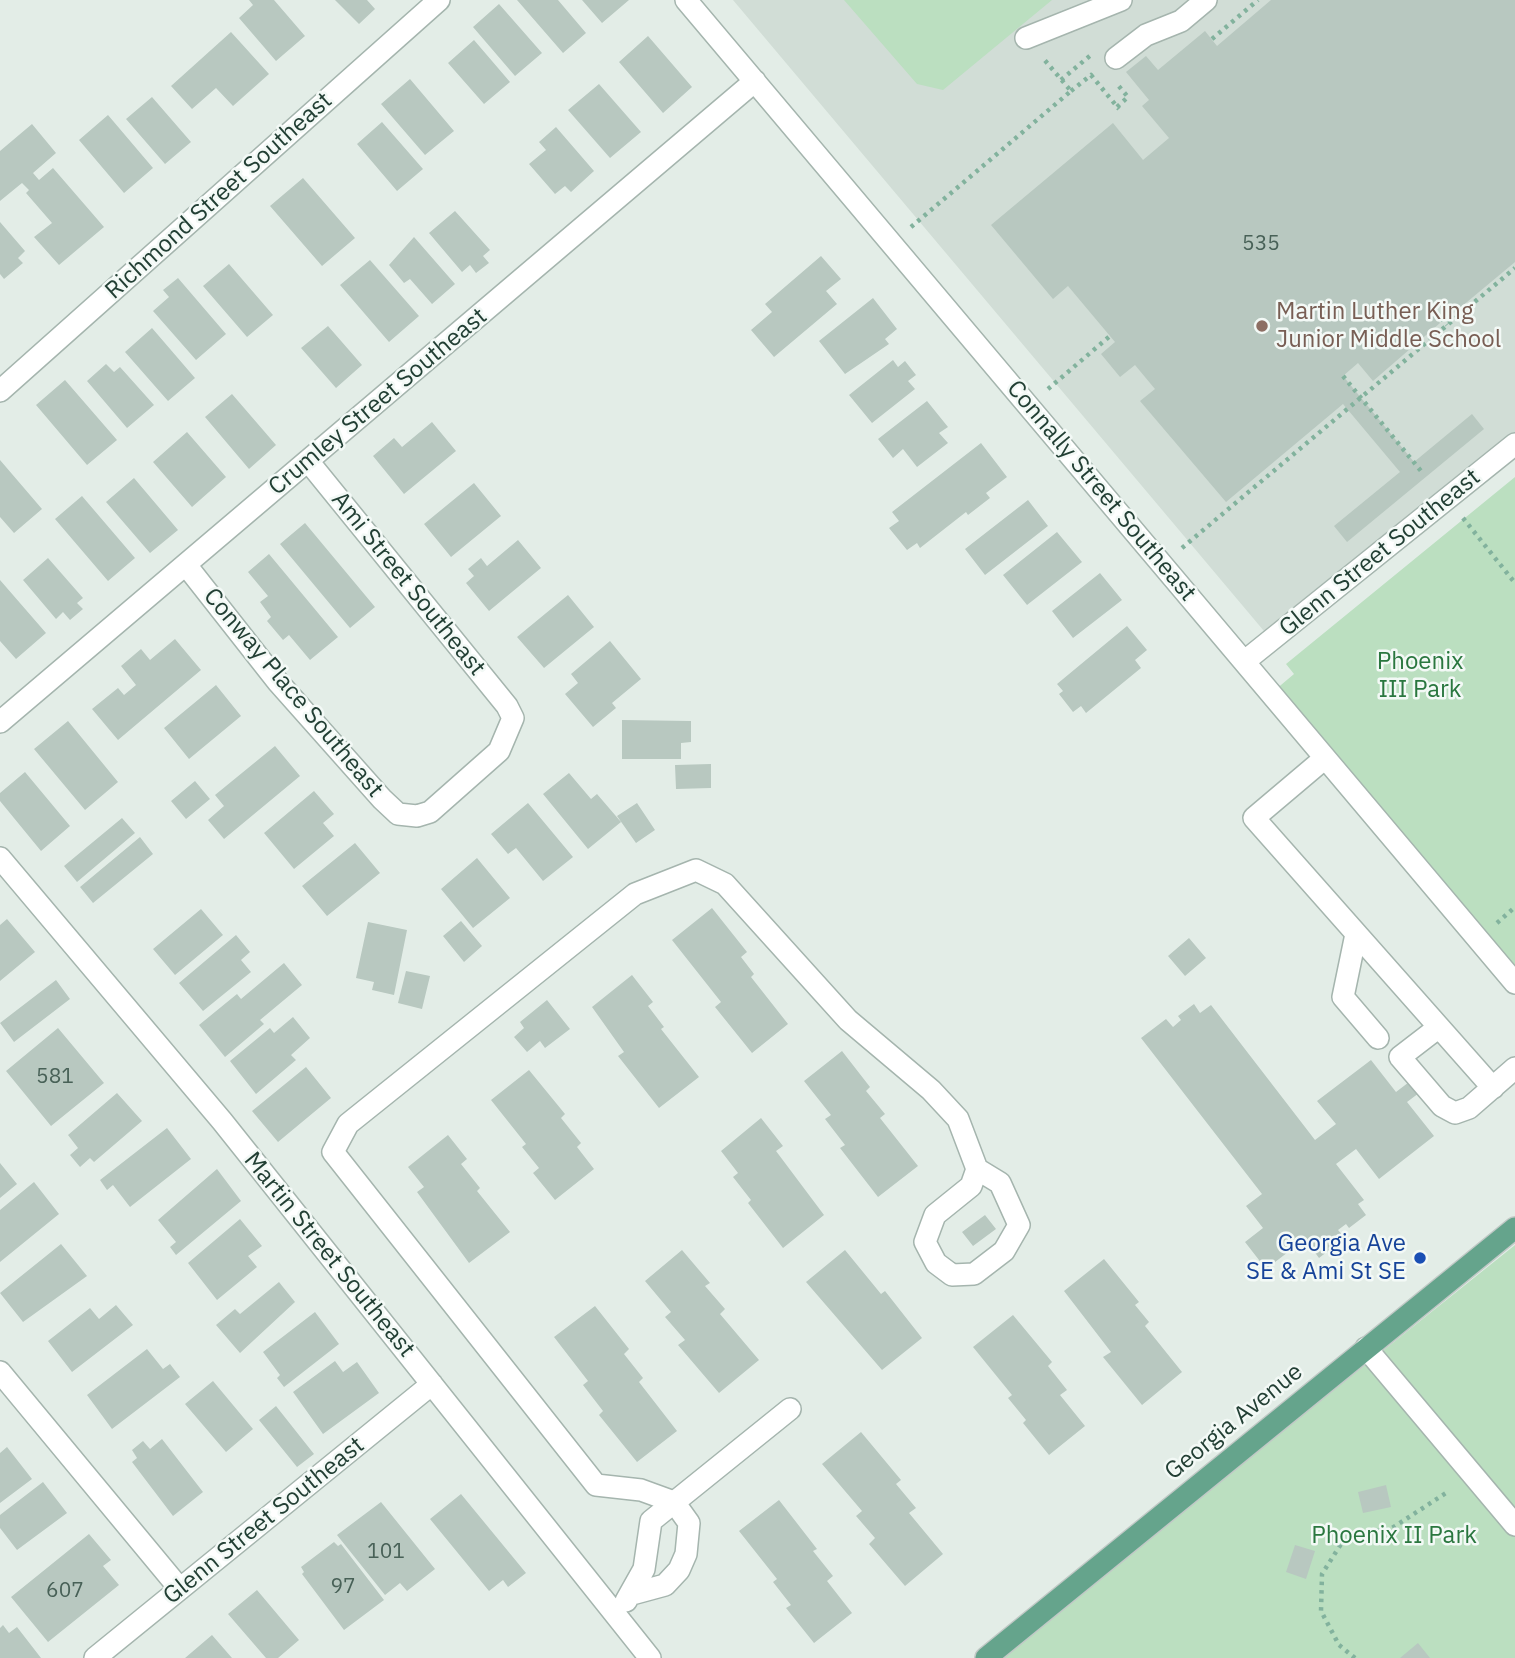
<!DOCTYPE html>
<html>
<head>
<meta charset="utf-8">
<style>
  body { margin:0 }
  canvas { display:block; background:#e3ede7 }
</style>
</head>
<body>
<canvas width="1515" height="1658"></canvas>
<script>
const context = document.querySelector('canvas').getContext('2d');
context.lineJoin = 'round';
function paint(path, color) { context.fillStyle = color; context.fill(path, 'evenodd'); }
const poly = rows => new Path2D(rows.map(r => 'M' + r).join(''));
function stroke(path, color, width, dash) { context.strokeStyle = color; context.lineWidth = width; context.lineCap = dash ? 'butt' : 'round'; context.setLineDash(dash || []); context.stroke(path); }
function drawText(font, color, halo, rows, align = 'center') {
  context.font = font + ' "IBM Plex Sans",sans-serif'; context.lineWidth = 5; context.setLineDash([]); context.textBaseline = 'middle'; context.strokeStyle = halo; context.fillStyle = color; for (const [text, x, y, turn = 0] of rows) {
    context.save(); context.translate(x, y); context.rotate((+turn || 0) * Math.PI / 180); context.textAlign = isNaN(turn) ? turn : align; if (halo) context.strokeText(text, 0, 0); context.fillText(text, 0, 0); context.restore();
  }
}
paint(poly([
  [733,0,1515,0,1515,440,1269,637]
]), '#d1ddd6');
paint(poly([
  [844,0,1052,0,943,90,917,84],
  [1515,477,1515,995,1262,701,1294,674,1286,664],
  [1515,1245,1515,1658,998,1658,1334,1390]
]), '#bbdfc0');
paint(poly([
  [249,0,274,0,305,36,276,61,239,18,253,5],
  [335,0,367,0,375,9,359,24],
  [517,0,558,0,586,33,563,53],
  [582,0,629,0,602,23],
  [1271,0,1515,0,1515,262,1449,317,1435,301,1426,307,1440,323,1373,381,1358,363,1343,376,1414,462,1472,414,1484,429,1347,542,1334,526,1400,472,1343,404,1226,502,1140,401,1155,389,1135,365,1120,377,1101,354,1115,342,1068,286,1053,299,991,225,1113,123,1143,160,1169,138,1142,106,1149,100,1126,72,1146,56,1158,70,1205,31,1217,46],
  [499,4,542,53,515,76,473,27],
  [231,32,269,74,233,106,216,88,192,109,171,86],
  [648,36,692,87,663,113,619,62],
  [474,40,510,82,484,104,448,63],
  [410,79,454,131,425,155,381,104],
  [599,84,641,132,610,158,568,110],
  [152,97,191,142,165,164,126,119],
  [108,115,153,168,124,193,79,140],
  [382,122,423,169,397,191,357,144],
  [32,124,56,153,33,173,39,180,53,168,104,227,59,265,34,237,52,223,26,193,29,190,22,183,0,201,0,151],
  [556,127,594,171,571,192,565,186,555,194,529,164,546,150,539,142],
  [303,178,355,238,322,266,270,206],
  [455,211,490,250,483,256,489,263,476,273,470,265,462,272,429,233],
  [0,222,25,251,18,258,23,263,4,279,0,274],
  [414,237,455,284,432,304,410,279,404,283,389,265],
  [821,256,841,279,826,291,837,304,774,357,751,330,772,312,765,304],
  [370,260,419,316,389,342,340,285],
  [229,264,273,315,247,337,203,286],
  [178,278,226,334,196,360,153,311,169,297,163,290],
  [873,298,897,329,885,339,889,344,845,374,819,341],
  [328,326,362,365,336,388,301,348],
  [152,328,195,378,168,401,125,352],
  [893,360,898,367,905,361,916,375,908,381,915,389,872,423,849,395],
  [106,364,114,372,120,367,154,405,127,428,87,381],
  [65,380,117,440,87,465,36,405],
  [232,394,276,445,249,469,205,417],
  [927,401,948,427,939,433,948,443,917,467,903,449,893,458,878,439],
  [432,422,456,451,404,494,373,456,394,438,402,447],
  [187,432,226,477,192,507,153,462],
  [981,443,1007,477,986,493,990,498,968,515,966,512,920,548,917,543,907,550,889,528,899,521,892,512],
  [0,460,42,509,14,533,0,517],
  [134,478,178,530,150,553,106,502],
  [474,483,501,516,451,557,424,524],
  [82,496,135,558,108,581,55,519],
  [1028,500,1048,526,985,575,965,549],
  [305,523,375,607,350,628,280,544],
  [1057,532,1082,562,1027,605,1003,575],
  [518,540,541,568,489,611,466,583,474,576,468,569,481,558,487,566],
  [269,554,338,637,310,660,289,635,283,640,267,621,271,617,260,602,268,596,248,572],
  [48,558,83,598,77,603,83,609,70,620,63,612,56,619,23,580],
  [1100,573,1122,600,1073,638,1052,611],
  [0,580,46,633,16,659,0,641],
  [568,595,594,627,544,668,517,637],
  [1127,626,1147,650,1135,660,1141,668,1086,713,1081,706,1073,712,1059,694,1063,691,1057,684],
  [175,639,201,670,118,740,92,709,118,688,124,695,136,685,121,666,141,649,150,660],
  [610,641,641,679,612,703,616,708,593,727,565,694,578,683,571,674],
  [216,685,241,716,189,759,164,728],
  [622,720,691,721,691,742,681,743,681,759,622,759],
  [68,721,118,782,85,810,34,749],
  [275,746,300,776,224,839,208,820,224,806,215,795],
  [711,764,711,788,676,789,675,765],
  [25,772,70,826,41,851,0,801,0,793],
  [569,773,591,799,597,794,621,822,588,849,543,794],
  [195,781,210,799,186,819,171,801],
  [314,791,334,814,323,823,334,836,294,869,264,833],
  [528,803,573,857,543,881,516,848,508,854,491,834],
  [637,803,655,830,636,843,617,816],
  [122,818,135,833,77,882,64,866],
  [140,837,153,854,93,903,80,887],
  [355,843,380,873,327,916,302,886],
  [477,858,510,898,473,928,441,889],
  [712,908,747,952,741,957,754,974,751,977,788,1024,752,1053,715,1007,721,1002,672,940],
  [201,909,223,935,175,975,153,949],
  [7,919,35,952,0,981,0,925],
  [461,921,482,946,464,962,443,936],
  [368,922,407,930,394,995,372,990,374,982,356,978],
  [236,935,250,952,241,960,251,972,203,1011,179,983],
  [1189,938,1206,958,1185,976,1168,956],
  [284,963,302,985,260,1020,264,1024,225,1057,199,1025,237,994,241,999],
  [406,971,430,976,422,1009,398,1003],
  [632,975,653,1002,648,1006,664,1027,661,1029,699,1077,659,1108,618,1056,624,1052,592,1007],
  [56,980,70,999,14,1042,0,1023],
  [547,1000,570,1029,545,1048,540,1041,527,1052,514,1037,524,1028,520,1022],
  [1194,1004,1200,1013,1211,1005,1315,1140,1336,1124,1317,1101,1371,1060,1396,1092,1413,1079,1423,1090,1407,1102,1434,1136,1379,1179,1356,1149,1336,1164,1364,1200,1358,1204,1366,1215,1349,1228,1346,1224,1338,1230,1345,1238,1319,1258,1305,1239,1266,1269,1245,1242,1263,1228,1246,1206,1262,1194,1141,1038,1166,1019,1173,1027,1181,1020,1178,1016],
  [293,1017,310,1038,291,1055,296,1060,256,1094,230,1061,270,1028,274,1033],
  [58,1028,104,1083,51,1126,6,1071],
  [842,1051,870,1087,866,1091,885,1114,880,1118,918,1166,878,1197,840,1148,845,1145,825,1119,831,1115,804,1081],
  [306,1067,331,1098,278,1142,252,1111],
  [529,1070,565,1114,561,1118,581,1143,577,1147,594,1169,555,1200,533,1173,539,1168,522,1147,526,1144,491,1100],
  [117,1093,142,1121,94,1162,90,1158,80,1167,70,1155,78,1148,68,1135],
  [761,1118,783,1146,776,1151,824,1215,783,1248,748,1203,751,1200,733,1177,738,1173,721,1151],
  [167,1128,191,1159,130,1207,113,1185,107,1190,100,1180],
  [448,1135,467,1159,461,1164,480,1188,477,1191,510,1232,469,1263,417,1192,424,1187,408,1167],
  [0,1163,17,1184,0,1198],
  [217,1169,241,1201,176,1255,170,1247,176,1242,158,1220],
  [34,1182,59,1214,0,1262,0,1210],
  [985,1215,996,1229,973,1246,962,1232],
  [240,1219,262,1246,248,1256,257,1267,217,1300,188,1263],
  [61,1244,87,1276,23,1322,0,1293],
  [682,1250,710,1283,705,1286,725,1309,720,1314,759,1360,719,1393,678,1345,685,1340,665,1317,671,1312,645,1281],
  [845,1250,881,1294,885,1291,922,1338,882,1370,806,1282],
  [1104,1259,1139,1302,1135,1305,1149,1322,1145,1326,1182,1372,1142,1405,1103,1357,1111,1352,1064,1291],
  [279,1282,295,1302,240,1353,216,1325,235,1309,240,1314],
  [116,1305,133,1325,72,1372,48,1341,90,1308,99,1319],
  [595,1306,629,1349,624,1354,643,1378,639,1382,677,1431,637,1462,599,1415,603,1411,583,1385,588,1381,554,1337],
  [315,1312,339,1344,284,1387,277,1378,280,1375,263,1352],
  [1013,1315,1052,1362,1048,1366,1067,1390,1060,1395,1085,1426,1049,1455,1023,1423,1026,1420,1008,1398,1012,1395,973,1347],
  [147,1349,163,1369,170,1364,180,1377,112,1429,87,1395],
  [335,1361,343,1372,357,1362,379,1393,323,1434,293,1392],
  [213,1381,253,1429,226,1452,185,1404],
  [276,1406,314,1454,297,1467,259,1420],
  [861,1432,901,1480,896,1484,916,1508,909,1513,943,1554,905,1586,869,1544,875,1538,856,1516,862,1511,822,1464],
  [162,1439,203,1492,173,1516,132,1462,137,1458,132,1450,143,1441,150,1449],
  [7,1447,32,1479,0,1503,0,1453],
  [43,1482,67,1513,17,1550,0,1528,0,1515],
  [1386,1485,1391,1507,1363,1513,1358,1492],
  [461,1494,526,1573,508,1587,503,1580,489,1591,430,1519],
  [779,1500,817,1549,813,1551,833,1576,827,1581,852,1613,814,1643,786,1608,791,1605,773,1582,777,1579,739,1531],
  [381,1502,435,1569,407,1591,400,1583,385,1595,337,1535],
  [89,1534,111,1560,103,1566,119,1585,48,1642,11,1597],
  [334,1542,338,1546,341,1544,384,1600,344,1630,302,1574,304,1572,301,1567],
  [1295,1545,1315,1551,1306,1579,1286,1572],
  [257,1590,299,1640,278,1658,266,1658,228,1614],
  [3,1625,9,1633,17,1627,41,1658,0,1658,0,1628],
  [212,1635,232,1658,185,1658],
  [1418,1643,1430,1658,1400,1658]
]), '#b8c8c0');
const minor = poly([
  [686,0,1515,983],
  [1026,38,1121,0],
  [1116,58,1146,35,1181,21,1206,0],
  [0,391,439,0],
  [186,565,278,682,382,799,398,814,417,816,430,812,499,751,513,718,507,706,308,461],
  [1245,661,1515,444],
  [0,722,755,81],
  [1325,758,1254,818,1493,1088],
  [0,858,222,1121,650,1658],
  [1356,934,1343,997,1378,1038],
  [1439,1027,1400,1057,1442,1106,1455,1113,1469,1108,1515,1068],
  [1366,1348,1515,1525],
  [0,1372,180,1589],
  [632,1594,665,1585,679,1570,686,1554,689,1523,674,1502,641,1490,596,1485,333,1152,348,1124,635,894,696,870,725,884,848,1020,931,1090,958,1119,977,1169,971,1186,935,1215,925,1242,936,1263,952,1275,974,1274,1004,1251,1019,1225,1000,1183,977,1169],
  [626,1601,644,1569,651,1521,790,1409],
  [95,1658,432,1384]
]);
const major = poly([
  [986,1658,1515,1228]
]);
stroke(minor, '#a5b5ae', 24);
stroke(major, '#c1c9c6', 24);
stroke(poly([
  [1212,39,1258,0],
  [1061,80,1092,54],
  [1071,91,1091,75,1119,109],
  [1117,107,1128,97,1117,84],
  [911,227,1071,91,1042,57],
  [1430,305,1447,325],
  [1343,376,1421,471],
  [1048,389,1110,336],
  [1463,518,1515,583],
  [1182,548,1515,268],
  [1497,923,1515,907],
  [1355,1658,1339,1645,1321,1611,1322,1574,1341,1544,1362,1532,1389,1530,1446,1493]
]), '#82b29d', 4.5, [3.5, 5]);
stroke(minor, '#fff', 21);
stroke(major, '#65a48c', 21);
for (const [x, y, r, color] of [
  [1262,326,7,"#8d6e63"],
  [1420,1258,7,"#1a4fb4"]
]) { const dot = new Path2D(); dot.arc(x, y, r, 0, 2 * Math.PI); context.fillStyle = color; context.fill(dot); stroke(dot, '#f3f9f6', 2.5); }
drawText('21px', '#486157', null, [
  ["535",1261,244],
  ["581",55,1077],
  ["101",386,1552],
  ["97",343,1587],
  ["607",65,1591]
]);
drawText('24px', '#223f34', '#f3f9f6', [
  ["Richmond Street Southeast",219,196,-42],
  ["Crumley Street Southeast",378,402,-40],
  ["Connally Street Southeast",1101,491,50],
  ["Glenn Street Southeast",1380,553,-39],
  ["Ami Street Southeast",408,584,51],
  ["Conway Place Southeast",293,693,50],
  ["Martin Street Southeast",329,1255,51],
  ["Georgia Avenue",1234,1422,-39],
  ["Glenn Street Southeast",264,1521,-39]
]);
drawText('24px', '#785e54', '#f3f9f6', [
  ["Martin Luther King",1276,312],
  ["Junior Middle School",1276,340]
], 'left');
drawText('24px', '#2a773f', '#f3f9f6', [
  ["Phoenix",1420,662],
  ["III Park",1420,690],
  ["Phoenix II Park",1394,1536]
]);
drawText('24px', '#164399', '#f3f9f6', [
  ["Georgia Ave",1406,1244],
  ["SE & Ami St SE",1406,1272]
], 'right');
</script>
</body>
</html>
